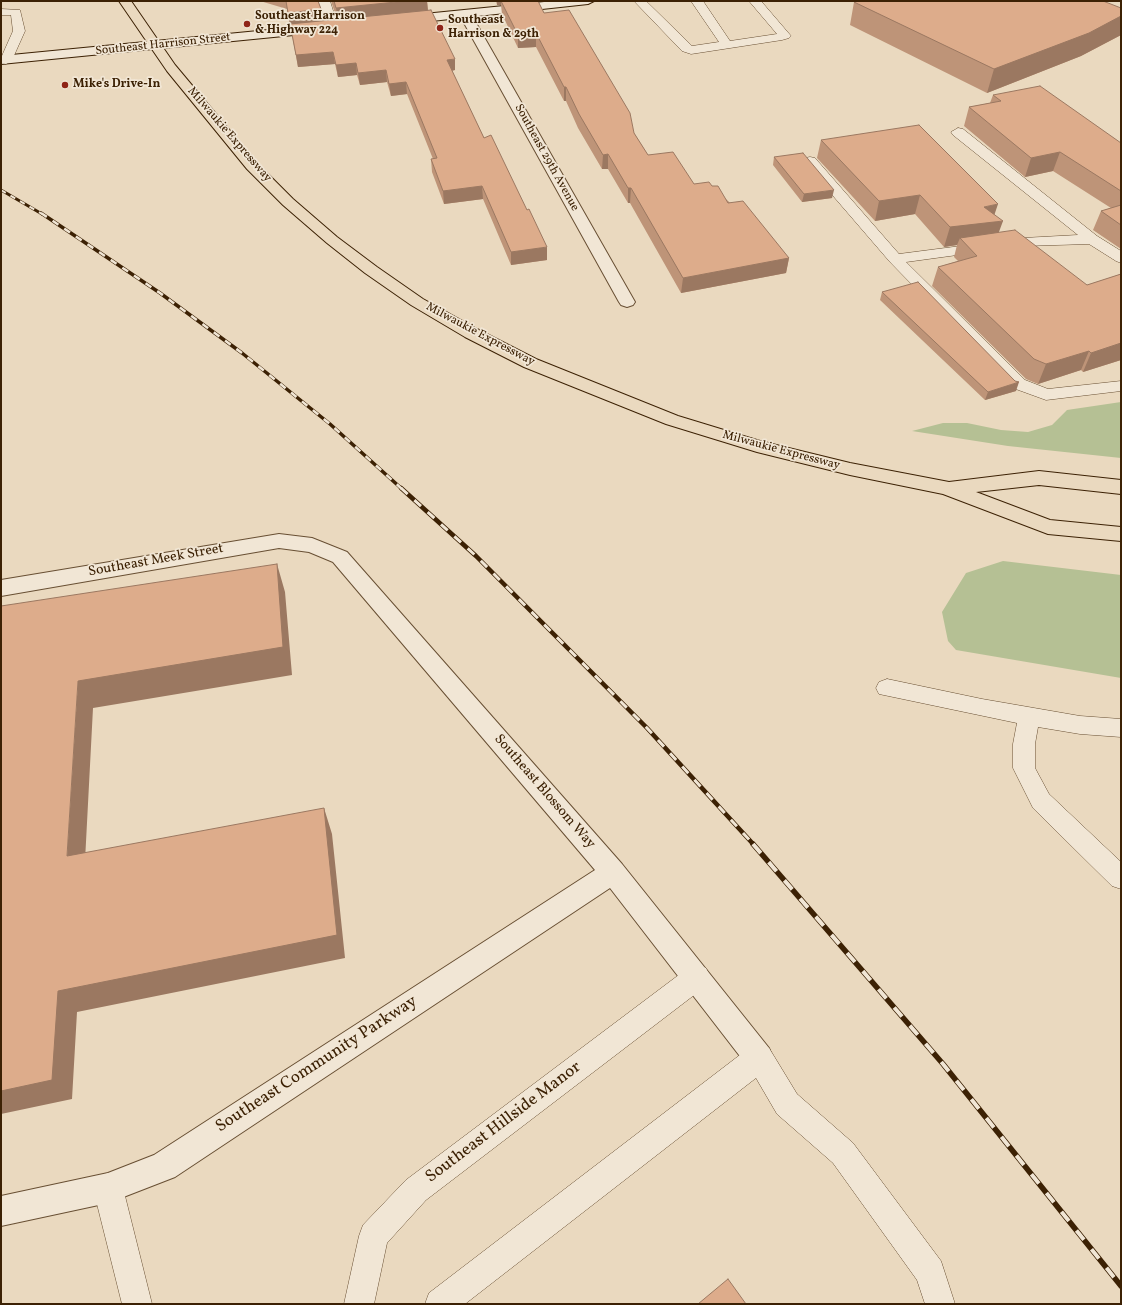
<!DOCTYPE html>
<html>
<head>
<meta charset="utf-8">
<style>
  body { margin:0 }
  #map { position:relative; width:1122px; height:1305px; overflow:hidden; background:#ead9bf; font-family:Vollkorn,serif }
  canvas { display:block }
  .frame { position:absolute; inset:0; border:2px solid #3c2104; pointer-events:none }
</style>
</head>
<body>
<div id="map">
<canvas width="1122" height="1305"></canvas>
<div class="frame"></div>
</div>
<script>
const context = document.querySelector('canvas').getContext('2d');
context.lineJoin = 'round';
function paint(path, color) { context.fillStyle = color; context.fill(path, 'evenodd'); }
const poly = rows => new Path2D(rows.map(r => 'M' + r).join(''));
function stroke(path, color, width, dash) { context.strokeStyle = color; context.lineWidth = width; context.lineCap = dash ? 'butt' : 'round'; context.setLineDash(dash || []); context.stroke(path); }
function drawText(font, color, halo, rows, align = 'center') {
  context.font = font + ' Vollkorn,serif'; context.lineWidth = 3.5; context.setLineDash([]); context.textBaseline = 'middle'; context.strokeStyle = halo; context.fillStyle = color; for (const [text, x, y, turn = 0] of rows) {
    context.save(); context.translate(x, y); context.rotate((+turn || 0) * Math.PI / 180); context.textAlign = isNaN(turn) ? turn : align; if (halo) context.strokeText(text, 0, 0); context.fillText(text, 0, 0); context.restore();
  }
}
paint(poly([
  [1121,402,1121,458,1008,446,912,431,943,423,967,423,1001,430,1028,432,1052,425,1067,410],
  [1003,561,1121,575,1121,678,956,650,948,641,942,612,966,573]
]), '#b5c094');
const service = poly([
  [318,1,330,1,338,27,336,29,332,30,326,27,318,1],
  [634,1,646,1,692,46,719,42,691,1,703,1,730,41,777,34,749,1,761,1,791,36,789,38,782,40,691,54,682,51,634,1],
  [1,9,20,10,25,31,12,60,6,64,2,63,1,58,13,31,11,15,1,15,1,9],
  [958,128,963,129,1097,236,1121,251,1121,263,1116,261,1089,244,1023,246,906,262,1025,380,1048,389,1121,381,1121,391,1046,400,1013,388,890,262,803,161,805,158,810,157,815,158,899,254,1023,238,1078,235,953,135,951,132,958,128],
  [887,679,982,699,1080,716,1121,719,1121,737,1080,734,1038,727,1035,744,1035,768,1049,794,1121,862,1121,889,1112,886,1033,808,1013,768,1013,744,1017,723,879,694,876,688,879,682,887,679],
  [697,965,706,968,710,977,706,986,426,1200,387,1243,374,1304,344,1304,359,1236,363,1225,406,1180,688,968,697,965],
  [759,1044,769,1048,797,1094,853,1143,941,1261,955,1304,925,1304,917,1280,833,1163,777,1114,756,1078,465,1304,425,1304,429,1293,749,1048,759,1044],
  [108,1173,118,1178,123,1188,152,1304,122,1304,93,1188,98,1178,108,1173]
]);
const minor = poly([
  [465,10,471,14,635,302,633,305,627,307,621,305,619,302,459,14,465,10],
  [279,534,312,538,347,552,622,864,769,1048,773,1058,769,1068,759,1072,749,1068,610,888,175,1177,108,1203,1,1226,1,1196,108,1173,154,1155,595,870,333,562,309,552,279,548,1,596,1,580,279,534]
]);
const secondary = poly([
  [554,1,594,1,588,4,404,24,398,20,404,16,554,1],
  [320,25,326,29,324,32,1,64,1,56,320,25]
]);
const trunk = poly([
  [119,1,131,1,175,65,257,163,293,199,337,237,377,267,423,299,477,329,536,359,678,416,760,441,850,463,949,482,1039,471,1121,480,1121,494,1039,485,976,492,1050,520,1121,527,1121,541,1048,534,943,494,850,475,757,452,666,424,524,367,465,337,411,305,365,273,327,243,283,205,247,169,167,71,119,1]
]);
stroke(service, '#684f33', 1);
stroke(minor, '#684f33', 2);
stroke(secondary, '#3c2104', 2);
stroke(trunk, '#3c2104', 2);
paint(service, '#f1e6d5');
paint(minor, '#f1e6d5');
paint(secondary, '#f1e6d5');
paint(trunk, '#ead9bf');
const railFar3 = poly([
  [1,190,42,214]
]);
const railFar2 = poly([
  [41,213,160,293,242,353,330,424,402,489]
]);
const railFar1 = poly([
  [401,488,476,556,647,728,754,845]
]);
const rail = poly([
  [753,844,943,1064,1121,1286]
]);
stroke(railFar3, '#3c2104', 3);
stroke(railFar2, '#3c2104', 3.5);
stroke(railFar1, '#3c2104', 4.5);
stroke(rail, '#3c2104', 5.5);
stroke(railFar3, '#f1e6d5', 2, [5.5]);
stroke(railFar2, '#f1e6d5', 2.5, [7]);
stroke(railFar1, '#f1e6d5', 3, [9]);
stroke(rail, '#f1e6d5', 4, [12]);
paint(poly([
  [260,1,318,1,321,9,323,21,337,19,331,1,427,1,428,10,455,70,452,71,484,138,547,260,511,265,483,199,444,204,432,172,431,159,433,159,407,94,391,96,387,82,360,85,357,75,338,77,335,64,298,67,287,9],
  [496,1,538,1,544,13,634,133,648,155,694,184,712,186,789,258,786,273,681,293,630,203,628,203,608,169,602,169,578,128,566,101,564,101,536,47,518,48,502,14,501,5,497,5],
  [854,2,1121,8,1121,35,1081,56,987,93,850,25],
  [993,95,1121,143,1121,249,1093,230,1101,211,1111,208,1053,171,1025,177,964,126,969,107,990,103],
  [821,140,995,215,999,233,1087,285,1121,274,1121,360,1083,372,1081,370,1038,384,1026,379,932,286,938,267,958,261,954,257,957,245,944,247,915,214,875,221,817,158],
  [774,157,832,198,802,202,773,165],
  [882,292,1016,391,985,400,880,300]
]), '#be9478');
paint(poly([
  [406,1,427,1,428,12,338,21,336,8],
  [497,1,501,1,501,5,497,5],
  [321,9,323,22,290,26,288,13],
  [1121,16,1121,35,1081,56,987,93,994,69],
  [536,33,536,47,518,48,518,35],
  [333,52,335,64,298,67,296,55],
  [455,59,455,70,448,71,447,60],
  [356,63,357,75,338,77,336,65],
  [386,70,387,82,360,85,358,73],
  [406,82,407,94,391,96,389,84],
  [564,87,566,87,566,101,564,101],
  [1060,152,1053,171,1025,177,1031,158],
  [608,154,608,169,602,169,603,155],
  [482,186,483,199,444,204,443,191],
  [628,188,631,188,630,203,628,203],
  [834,190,832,198,802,202,804,194],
  [920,195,915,214,875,221,879,201],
  [998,204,992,222,1003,221,996,240,960,238,957,245,944,247,950,227,984,207],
  [547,247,547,260,511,265,511,252],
  [789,258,786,273,681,293,683,278],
  [1121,343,1121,360,1083,372,1091,353],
  [1089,351,1081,370,1038,384,1046,364],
  [1019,382,1016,391,985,400,988,392],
  [277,564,285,592,292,675,93,708,84,880,67,856,78,681],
  [324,808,332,834,345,958,77,1012,72,1099,1,1114,1,1091,58,991]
]), '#9b7861');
const building = poly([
  [286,1,318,1,321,9,288,13,286,1],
  [334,1,406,1,336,8,334,1],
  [501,1,538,1,544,13,569,10,630,113,634,133,648,155,673,152,694,184,709,182,712,186,718,186,728,203,743,201,789,258,683,278,631,188,628,188,608,154,603,155,579,114,566,87,564,87,536,33,518,35,501,1],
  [858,1,1103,1,1121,8,1121,16,1089,33,994,69,854,2,858,1],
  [431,10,455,59,447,60,484,138,491,135,527,210,529,209,547,247,511,252,482,186,443,191,431,159,437,158,406,82,389,84,386,70,358,73,356,63,336,65,333,52,296,55,290,24,431,10],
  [1040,86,1121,143,1121,191,1060,152,1031,158,969,107,1001,101,993,95,1040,86],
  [919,125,998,204,984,207,1003,221,950,227,920,195,879,201,821,140,919,125],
  [803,153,834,190,804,194,774,157,803,153],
  [1121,205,1121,225,1101,211,1121,205],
  [1015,230,1087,285,1121,274,1121,343,1091,353,1089,351,1046,364,1034,359,938,267,977,256,960,238,1015,230],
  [918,282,1015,381,1019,382,988,392,882,292,918,282],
  [277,564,283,647,78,681,67,856,324,808,337,935,58,991,52,1080,1,1091,1,606,277,564],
  [728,1279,746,1304,698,1304,728,1279]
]);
paint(building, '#ddac8b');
stroke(building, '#9b7861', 1);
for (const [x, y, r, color] of [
  [247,24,4,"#8f2418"],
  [440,28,4,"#8f2418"],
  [65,85,4,"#8f2418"]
]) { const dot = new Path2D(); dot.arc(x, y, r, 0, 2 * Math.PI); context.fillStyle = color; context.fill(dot); stroke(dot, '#f1e6d5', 1.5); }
drawText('bold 12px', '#3c2104', '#f1e6d5', [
  ["Southeast Harrison",255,17],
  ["& Highway 224",255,31],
  ["Southeast",448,21],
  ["Harrison & 29th",448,35],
  ["Mike's Drive-In",73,85]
], 'left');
drawText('12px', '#3c2104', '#f1e6d5', [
  ["Southeast Harrison Street",163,45,-6],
  ["Milwaukie Expressway",229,135,49],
  ["Southeast 29th Avenue",546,158,61],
  ["Milwaukie Expressway",480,335,28],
  ["Milwaukie Expressway",781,451,15]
]);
drawText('14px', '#3c2104', '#f1e6d5', [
  ["Southeast Meek Street",156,561,-10],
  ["Southeast Blossom Way",544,792,49]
]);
drawText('17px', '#3c2104', '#f1e6d5', [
  ["Southeast Community Parkway",317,1065,-33],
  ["Southeast Hillside Manor",504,1123,-37]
]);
</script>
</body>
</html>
